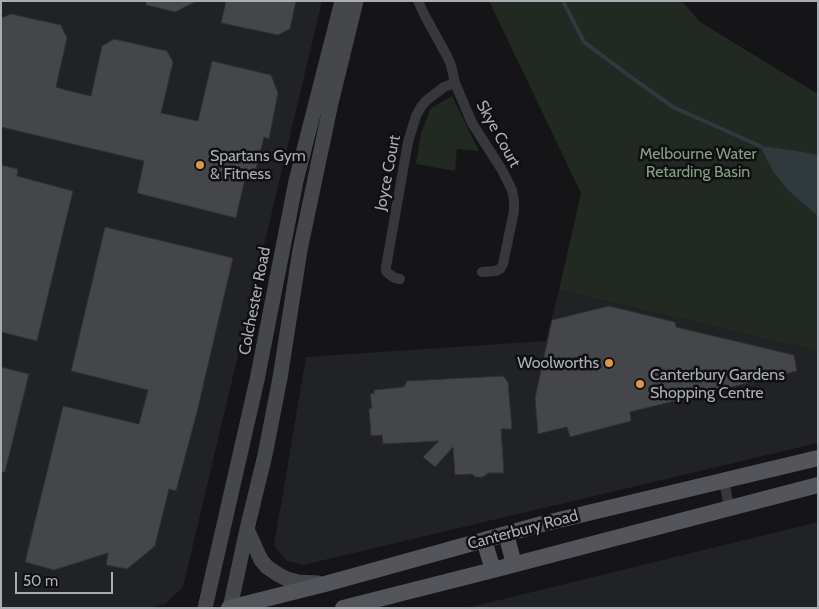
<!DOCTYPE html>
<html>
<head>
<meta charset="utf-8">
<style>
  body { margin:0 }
  #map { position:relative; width:819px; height:609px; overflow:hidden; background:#151517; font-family:Cabin,sans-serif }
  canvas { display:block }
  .frame { position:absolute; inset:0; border:2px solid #a9aeb5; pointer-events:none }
  .scale { position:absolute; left:15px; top:572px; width:98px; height:22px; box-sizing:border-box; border:2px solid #a9aeb5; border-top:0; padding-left:6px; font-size:15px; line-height:18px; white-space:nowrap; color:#a9aeb5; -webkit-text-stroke:4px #101012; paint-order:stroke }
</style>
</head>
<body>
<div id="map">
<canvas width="819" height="609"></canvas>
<div class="frame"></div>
<div class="scale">50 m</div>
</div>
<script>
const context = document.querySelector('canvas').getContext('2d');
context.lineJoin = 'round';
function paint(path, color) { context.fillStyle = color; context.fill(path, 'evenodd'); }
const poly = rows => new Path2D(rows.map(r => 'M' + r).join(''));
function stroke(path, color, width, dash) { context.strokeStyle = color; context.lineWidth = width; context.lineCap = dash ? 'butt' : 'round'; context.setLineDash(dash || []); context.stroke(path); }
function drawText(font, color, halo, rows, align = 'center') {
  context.font = font + ' Cabin,sans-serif'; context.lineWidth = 5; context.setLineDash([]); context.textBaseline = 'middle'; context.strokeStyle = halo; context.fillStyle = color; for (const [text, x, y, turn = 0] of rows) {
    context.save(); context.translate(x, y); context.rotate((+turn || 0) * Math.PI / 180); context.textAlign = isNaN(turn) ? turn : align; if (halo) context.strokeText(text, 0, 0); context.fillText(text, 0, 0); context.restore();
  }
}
paint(poly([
  [1,1,322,1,183,587,165,604,148,608,1,608],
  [559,290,818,351,818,443,303,565,287,561,274,546,306,357,546,341],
  [818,522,818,608,467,608,569,583]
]), '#212224');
paint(poly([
  [489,1,682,1,700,22,818,94,818,351,559,290,581,193],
  [452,96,479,151,457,149,455,171,416,164,421,133,431,108]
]), '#222822');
paint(poly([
  [760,146,791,150,818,155,818,216,789,191,773,171]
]), '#30393e');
stroke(poly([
  [563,1,584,42,635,80,673,107,760,146]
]), '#30393e', 4);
const building = poly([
  [146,1,197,1,175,12,146,5,146,1],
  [226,1,296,1,290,29,278,35,221,23,226,1],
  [11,14,61,25,67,38,56,87,66,90,91,96,102,46,114,39,167,51,173,62,161,113,198,121,212,61,271,75,278,93,269,139,264,137,255,173,247,170,236,218,137,193,144,161,1,127,1,18,11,14],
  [1,165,18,169,17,176,73,191,37,341,1,332,1,165],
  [105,227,233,258,197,412,176,491,169,489,155,546,127,569,106,565,108,553,54,570,25,562,63,406,139,424,148,390,71,371,105,227],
  [609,306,675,322,676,327,794,355,797,371,630,412,631,421,570,437,567,427,538,434,535,398,552,320,609,306],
  [1,367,29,374,5,472,1,472,1,367],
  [503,376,508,382,512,429,501,429,504,473,488,473,483,477,475,477,472,474,455,475,453,447,435,467,423,457,439,441,383,444,382,435,371,436,369,409,372,408,370,394,374,393,374,390,404,387,407,381,503,376]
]);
paint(building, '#444649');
stroke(building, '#303033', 1);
stroke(poly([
  [418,1,425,16,447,56,451,65,455,83,472,123,502,170,512,190,514,200,514,211,503,264,500,269,495,271,482,272],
  [400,279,395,278,389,274,386,271,386,267,408,142,416,116,421,107,427,100,444,87,455,83],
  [724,480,729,507]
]), '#37383b', 10);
stroke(poly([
  [247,529,261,560,267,567,279,575,287,579,298,582,318,583],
  [205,608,257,380,296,181,342,1],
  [230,608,247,529,265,455,280,378,300,250,331,103,356,1]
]), '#45474b', 15);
stroke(poly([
  [506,534,514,564],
  [484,540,493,570],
  [229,608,325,584,542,524,818,458],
  [343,608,493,570,818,485]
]), '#53555a', 16);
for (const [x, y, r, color] of [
  [200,165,5,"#dd9747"],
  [609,363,5,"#dd9747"],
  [640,384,5,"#dd9747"]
]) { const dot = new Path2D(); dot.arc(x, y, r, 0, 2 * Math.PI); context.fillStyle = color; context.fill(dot); stroke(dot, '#101012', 2); }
drawText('16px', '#a9aeb5', '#101012', [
  ["Skye Court",498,134,61],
  ["Joyce Court",388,173,-79],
  ["Colchester Road",255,301,-79],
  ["Canterbury Road",523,530,-15]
]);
drawText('16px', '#849e82', '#101012', [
  ["Melbourne Water",698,154],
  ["Retarding Basin",698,172]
]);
drawText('16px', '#a9aeb5', '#101012', [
  ["Spartans Gym",210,156],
  ["& Fitness",210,174],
  ["Woolworths",599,363,"right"],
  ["Canterbury Gardens",650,375],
  ["Shopping Centre",650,393]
], 'left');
</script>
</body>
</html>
